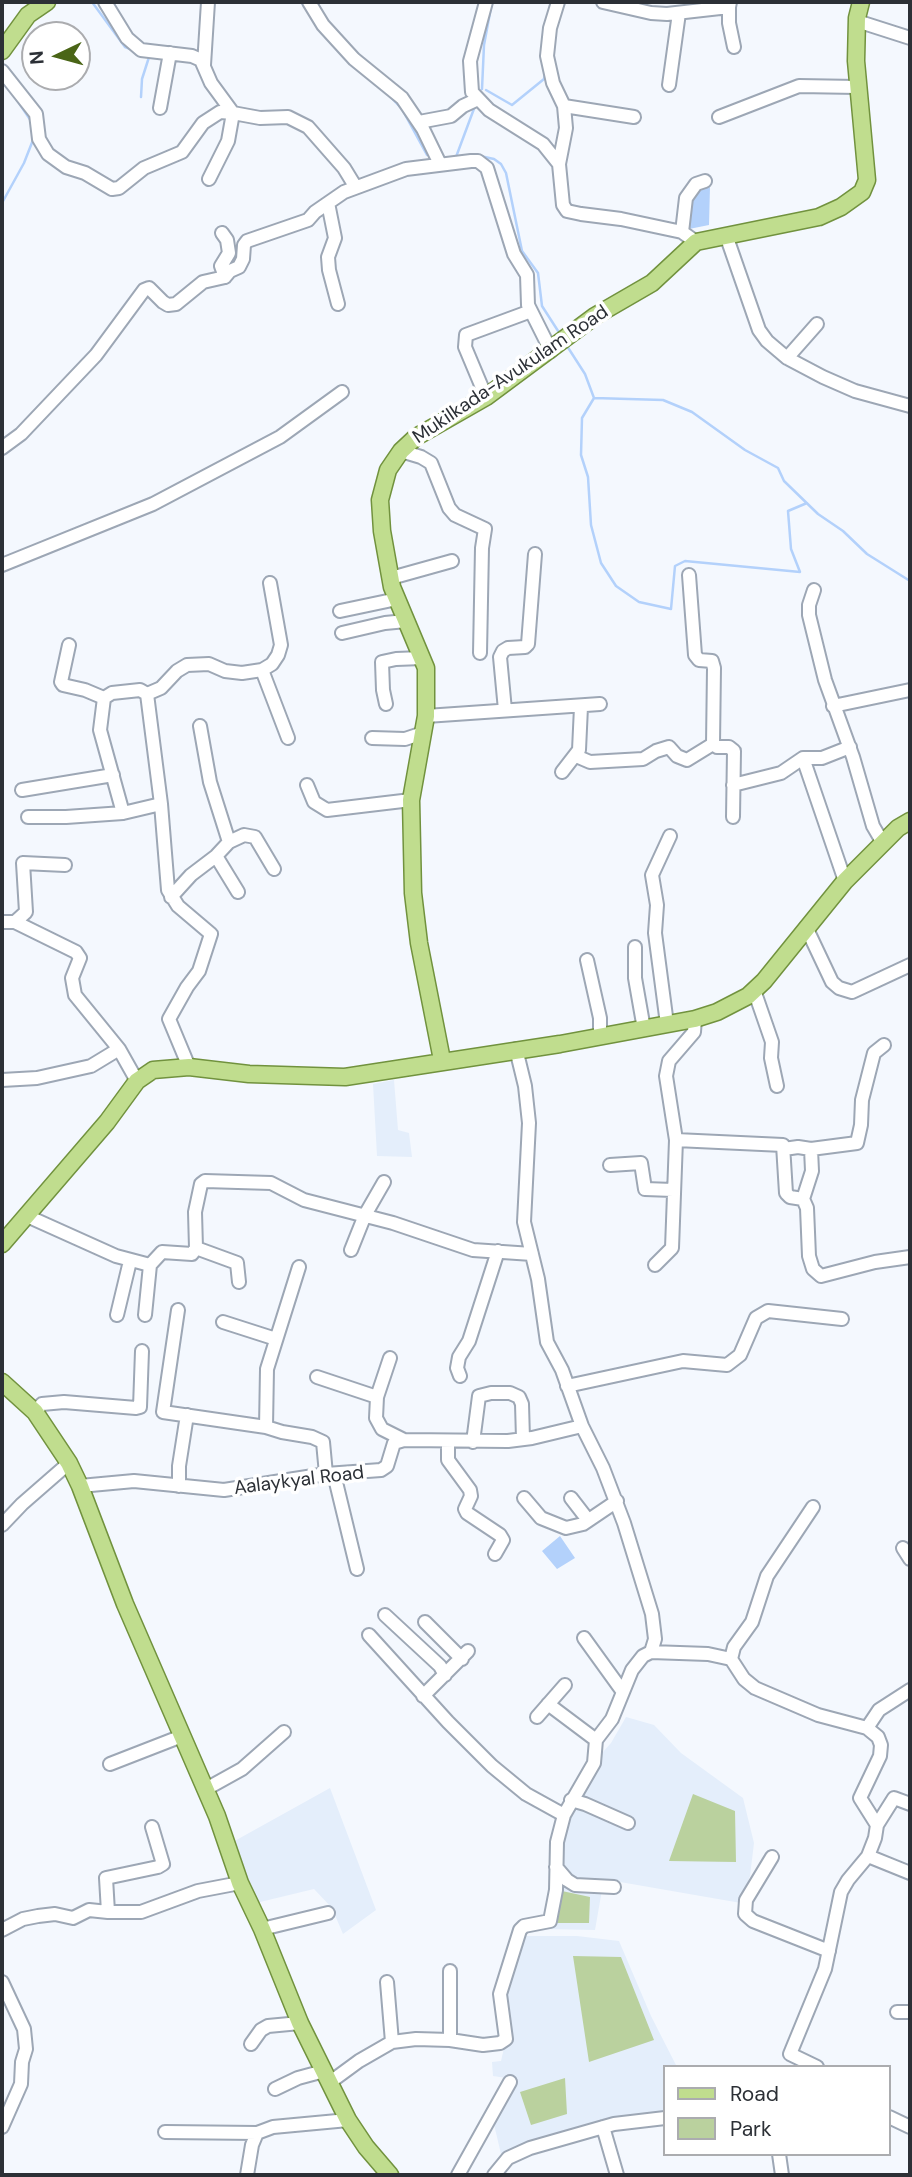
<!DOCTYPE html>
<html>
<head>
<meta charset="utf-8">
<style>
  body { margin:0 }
  #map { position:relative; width:912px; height:2177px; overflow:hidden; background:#f4f8fe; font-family:"DM Sans",sans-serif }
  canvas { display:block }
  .frame { position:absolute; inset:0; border:4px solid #2c3036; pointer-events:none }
  .legend { position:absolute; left:663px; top:2065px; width:228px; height:91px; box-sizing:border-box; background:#fff; border:2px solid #abacaf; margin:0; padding:9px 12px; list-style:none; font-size:21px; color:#2c3036 }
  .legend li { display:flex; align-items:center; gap:14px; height:35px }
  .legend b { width:35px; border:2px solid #abacaf }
  .north { position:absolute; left:21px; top:21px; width:70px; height:70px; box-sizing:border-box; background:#fff; border:2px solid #abacaf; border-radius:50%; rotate:265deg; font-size:19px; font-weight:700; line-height:28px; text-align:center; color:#2c3036 }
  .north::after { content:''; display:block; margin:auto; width:24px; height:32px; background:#4a6517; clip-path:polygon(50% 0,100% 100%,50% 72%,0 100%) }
</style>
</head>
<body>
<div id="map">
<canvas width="912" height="2177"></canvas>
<div class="frame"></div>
<ul class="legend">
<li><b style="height:9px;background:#c0dd8e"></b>Road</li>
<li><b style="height:19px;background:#bad19e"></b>Park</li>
</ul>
<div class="north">N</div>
</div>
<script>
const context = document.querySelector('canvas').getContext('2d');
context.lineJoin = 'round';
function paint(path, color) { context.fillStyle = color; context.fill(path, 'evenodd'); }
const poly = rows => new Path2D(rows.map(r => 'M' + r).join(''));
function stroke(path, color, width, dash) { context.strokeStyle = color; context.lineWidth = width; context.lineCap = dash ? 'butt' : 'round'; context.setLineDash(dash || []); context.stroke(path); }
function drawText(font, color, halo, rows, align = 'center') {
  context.font = font + ' "DM Sans",sans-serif'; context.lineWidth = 7; context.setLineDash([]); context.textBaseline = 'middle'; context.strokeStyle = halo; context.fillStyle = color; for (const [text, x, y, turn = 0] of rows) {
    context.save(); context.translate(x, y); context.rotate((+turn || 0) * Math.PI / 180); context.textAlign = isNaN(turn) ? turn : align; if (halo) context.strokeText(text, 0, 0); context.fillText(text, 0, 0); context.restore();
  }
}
paint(poly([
  [394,1080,398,1130,409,1133,412,1157,377,1156,373,1084],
  [626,1717,654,1725,681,1753,743,1798,754,1843,750,1876,741,1903,620,1882,602,1890,595,1930,546,1929,561,1833,593,1763,611,1743],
  [330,1788,376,1910,343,1934,332,1908,314,1889,256,1903,231,1843],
  [520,1936,577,1936,619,1941,651,2016,677,2067,665,2067,665,2115,549,2140,501,2154,492,2116,502,2110,500,2101,513,2079,493,2076,492,2062,501,2061,504,2048,510,2044,503,1977]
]), '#e4eefb');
paint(poly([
  [693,1794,735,1811,736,1862,669,1861],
  [562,1891,590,1897,589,1923,555,1923],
  [573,1956,621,1957,654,2040,589,2062],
  [565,2078,567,2114,531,2125,520,2092]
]), '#bad19e');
paint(poly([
  [710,187,709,225,684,230,692,196,696,190],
  [560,1536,575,1558,557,1569,542,1551]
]), '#b3d1fb');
stroke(poly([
  [92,2,125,47,133,50],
  [301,2,306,8],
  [482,89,484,45,492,2],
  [486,90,512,105,544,79,545,73],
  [385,91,402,109,427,155],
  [15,97,31,121],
  [141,97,142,79,150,54],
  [480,156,494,159,501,164,506,173,522,251,538,273,542,306,560,334],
  [456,157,475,106],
  [2,203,24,163,33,140],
  [567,346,585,374,594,398,663,400,692,412,745,450,778,468,784,481,818,514,843,531,867,554,910,581],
  [594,398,582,418,581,455,588,477,591,525,601,563,616,586,639,602,671,609,675,566,685,561,800,572,791,549,788,511,807,503]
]), '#b3d1fb', 2.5);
const minor = poly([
  [105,2,127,38,141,50,192,56,201,60,211,83,233,113,260,118,288,117,308,127,344,168,355,186],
  [309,2,323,25,354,59,402,98,423,129,440,164],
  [486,2,470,61,472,92,489,110,543,144,559,164],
  [558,2,550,28,547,56,553,83,564,106,566,128,559,164,563,205,567,211,581,214,621,219,682,232,696,242],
  [603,2,651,13,667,14,729,7,730,2],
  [729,7,729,23,734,47],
  [857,21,910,38],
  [204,65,208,2],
  [2,71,36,114,39,139,48,154,66,167,85,173,112,189,119,188,144,168,182,152,203,123,220,112,233,113,228,141,209,179],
  [669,85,679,13],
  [564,106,634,117],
  [160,108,170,53],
  [719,117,799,86,857,87],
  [419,122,451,116,463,106,478,99],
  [328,203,335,238,328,257,329,270,338,304],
  [682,232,686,198,696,184,705,181],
  [222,233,227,240,229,253,221,266,225,277],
  [727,238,759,330,767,341,787,358,823,377,855,391,910,406],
  [787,358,817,324],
  [486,397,465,347,466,335,531,311],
  [2,448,21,434,96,355,144,290,149,288,163,302,168,305,176,304,203,282,225,277,230,271,239,267,243,259,244,245,247,241,308,220,315,212,344,192,406,169,471,161,478,161,487,168,514,254,527,275,528,305,551,351],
  [401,451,421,457,431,463,449,508,455,515,485,529,482,548,480,653],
  [2,565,153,504,280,437,342,392],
  [689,575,695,655,699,660,712,661,714,668,713,744,717,747,729,747,734,751,733,817],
  [391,578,452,561],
  [814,590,809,605,809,615,825,680,853,757,873,826,883,843],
  [340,611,397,599],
  [342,633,385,623,406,621],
  [69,645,61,682,63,685,85,690,104,698],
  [262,670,288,738],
  [147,694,161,804,168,890,178,906,211,934,199,971,187,987,169,1019,189,1067],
  [386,704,383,690,382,662,396,659,422,658],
  [833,706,910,690],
  [505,710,500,657,503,651,508,648,525,647,528,644,535,554],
  [426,716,600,704],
  [200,726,210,782,229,842],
  [372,738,405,739,423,733],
  [576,756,590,762,643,759,656,751,669,747,677,756,687,760,713,744],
  [803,758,845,881],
  [562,772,579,750,581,707],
  [307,785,314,802,327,810,411,800],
  [733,785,781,773,803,758,822,758,850,747],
  [22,790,113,775],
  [123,813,100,730,104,698,112,693,140,690,147,694,161,688,177,671,187,665,209,664,225,671,242,673,262,670,272,664,278,655,281,645,270,583],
  [28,817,66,817,123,813,161,804],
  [216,856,238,892],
  [171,897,191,875,216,856,229,842,244,835,255,837,274,869],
  [2,922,15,922,26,912,23,863,65,865],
  [15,922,76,952,80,958,72,978,75,995,119,1049,137,1081],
  [806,927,832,982,839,988,852,992,910,965],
  [635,947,635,978,644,1029],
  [587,960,600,1018,600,1037],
  [754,990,772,1042,771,1058,777,1086],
  [695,1019,694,1032,669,1061,666,1076,676,1140,783,1145,786,1193,790,1197,803,1199,807,1208,809,1256,813,1269,821,1276,875,1262,910,1257],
  [667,1024,655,933,657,905,652,875,670,836],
  [516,1049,525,1086,529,1123,524,1222,538,1279,547,1342,562,1370,582,1426,603,1468,624,1523,652,1614,655,1639,651,1652],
  [2,1080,37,1078,91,1066,119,1049],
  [784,1149,798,1147,811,1149,857,1143,861,1125,862,1100,874,1053,884,1045],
  [610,1165,641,1163,645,1189,673,1190],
  [803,1199,812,1171,811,1149],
  [27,1216,116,1256,150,1265,162,1252,192,1254,196,1248,195,1212,201,1184,205,1181,271,1183,304,1200,393,1223,473,1250,532,1254],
  [196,1248,237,1263,239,1282],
  [351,1250,365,1215,384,1182],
  [655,1265,672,1248,676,1140],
  [299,1267,267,1369,266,1427,282,1432,312,1437,323,1442,326,1474],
  [178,1310,163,1412,266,1427],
  [117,1315,130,1261],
  [145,1315,150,1265],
  [223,1322,276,1339],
  [390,1358,377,1397,376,1418,382,1429,404,1440],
  [460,1376,457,1368,459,1357,469,1341,498,1251],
  [317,1377,377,1397],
  [567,1386,683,1361,727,1365,740,1355,756,1318,768,1311,842,1319],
  [35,1412,42,1404,64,1402,136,1408,140,1407,142,1351],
  [448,1441,448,1460,470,1490,471,1496,465,1509,467,1513,500,1535,503,1540,495,1554],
  [473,1442,479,1396,491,1393,510,1393,519,1397,522,1404,523,1439],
  [334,1474,357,1569],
  [80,1486,134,1481,224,1490,326,1474,381,1470,387,1466,394,1443,404,1440,508,1441,532,1438,582,1426],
  [179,1486,179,1466,187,1415],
  [524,1498,541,1518,566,1528,583,1524,617,1501],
  [571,1498,588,1520],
  [2,1525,22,1504,69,1463],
  [903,1548,910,1559],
  [385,1615,440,1666,445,1675],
  [425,1622,462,1659],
  [369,1635,448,1722,492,1766,526,1794,564,1815],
  [584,1638,623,1692],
  [731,1659,734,1647,752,1622,767,1576,813,1507],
  [423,1696,468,1651],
  [548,1704,596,1740],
  [537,1717,565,1685],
  [867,1728,879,1710,910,1690],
  [110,1764,182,1736],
  [206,1789,242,1769,284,1732],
  [571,1800,585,1804,628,1823],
  [877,1825,894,1798,910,1804],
  [868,1856,910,1873],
  [772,1857,746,1900,745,1914,753,1921,829,1951],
  [556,1867,567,1880,575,1885,614,1887],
  [108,1912,141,1912,198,1891,240,1883],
  [262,1929,328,1913],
  [2,1930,23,1919,38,1916,55,1914,73,1918,89,1910,108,1912,106,1878,158,1867,163,1864,152,1827],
  [450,1971,450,2040],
  [2,1982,24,2029,26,2049,22,2062,21,2084,2,2127],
  [387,1982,392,2042],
  [897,2012,910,2012],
  [251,2044,261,2030,268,2026,300,2023],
  [329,2083,359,2061,392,2042,416,2039,450,2040,483,2045,500,2043,506,2039,500,1994,520,1930,524,1926,550,1921,556,1890,557,1842,564,1815,594,1763,596,1740,612,1719,632,1670,643,1656,651,1652,708,1654,731,1659,744,1679,755,1688,818,1715,867,1728,878,1737,881,1745,880,1756,860,1798,877,1825,875,1838,868,1856,848,1880,841,1892,825,1969,790,2054,817,2067],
  [275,2089,298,2078,324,2071],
  [889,2117,910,2127],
  [603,2127,617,2175],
  [165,2132,257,2133],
  [779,2154,782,2175],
  [247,2175,252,2145,257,2133,273,2127,348,2120],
  [458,2175,510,2082],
  [494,2175,508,2158,530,2148,614,2124,665,2118]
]);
const major = poly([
  [2,51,28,15,47,2],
  [442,1060,419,943,413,893,411,800,426,716,426,668,392,587,382,531,380,500,388,470,401,451,416,437,486,397,595,316,652,283,696,242,819,217,841,207,862,192,867,180,856,61,857,18,861,2],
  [2,1244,107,1122,137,1081,153,1070,189,1067,249,1074,345,1077,560,1044,695,1019,717,1012,748,996,764,981,845,881,898,828,910,821],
  [2,1382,35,1412,69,1463,80,1486,125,1604,217,1816,240,1883,262,1929,300,2023,348,2120,366,2147,390,2175]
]);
stroke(minor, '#9da7b5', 16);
stroke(major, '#71923e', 19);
stroke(minor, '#fff', 12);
stroke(major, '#c0dd8e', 16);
drawText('19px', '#2c3036', '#fff', [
  ["Mukilkada-Avukulam Road",511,375,-34],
  ["Aalaykyal Road",299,1481,-7]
]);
</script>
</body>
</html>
